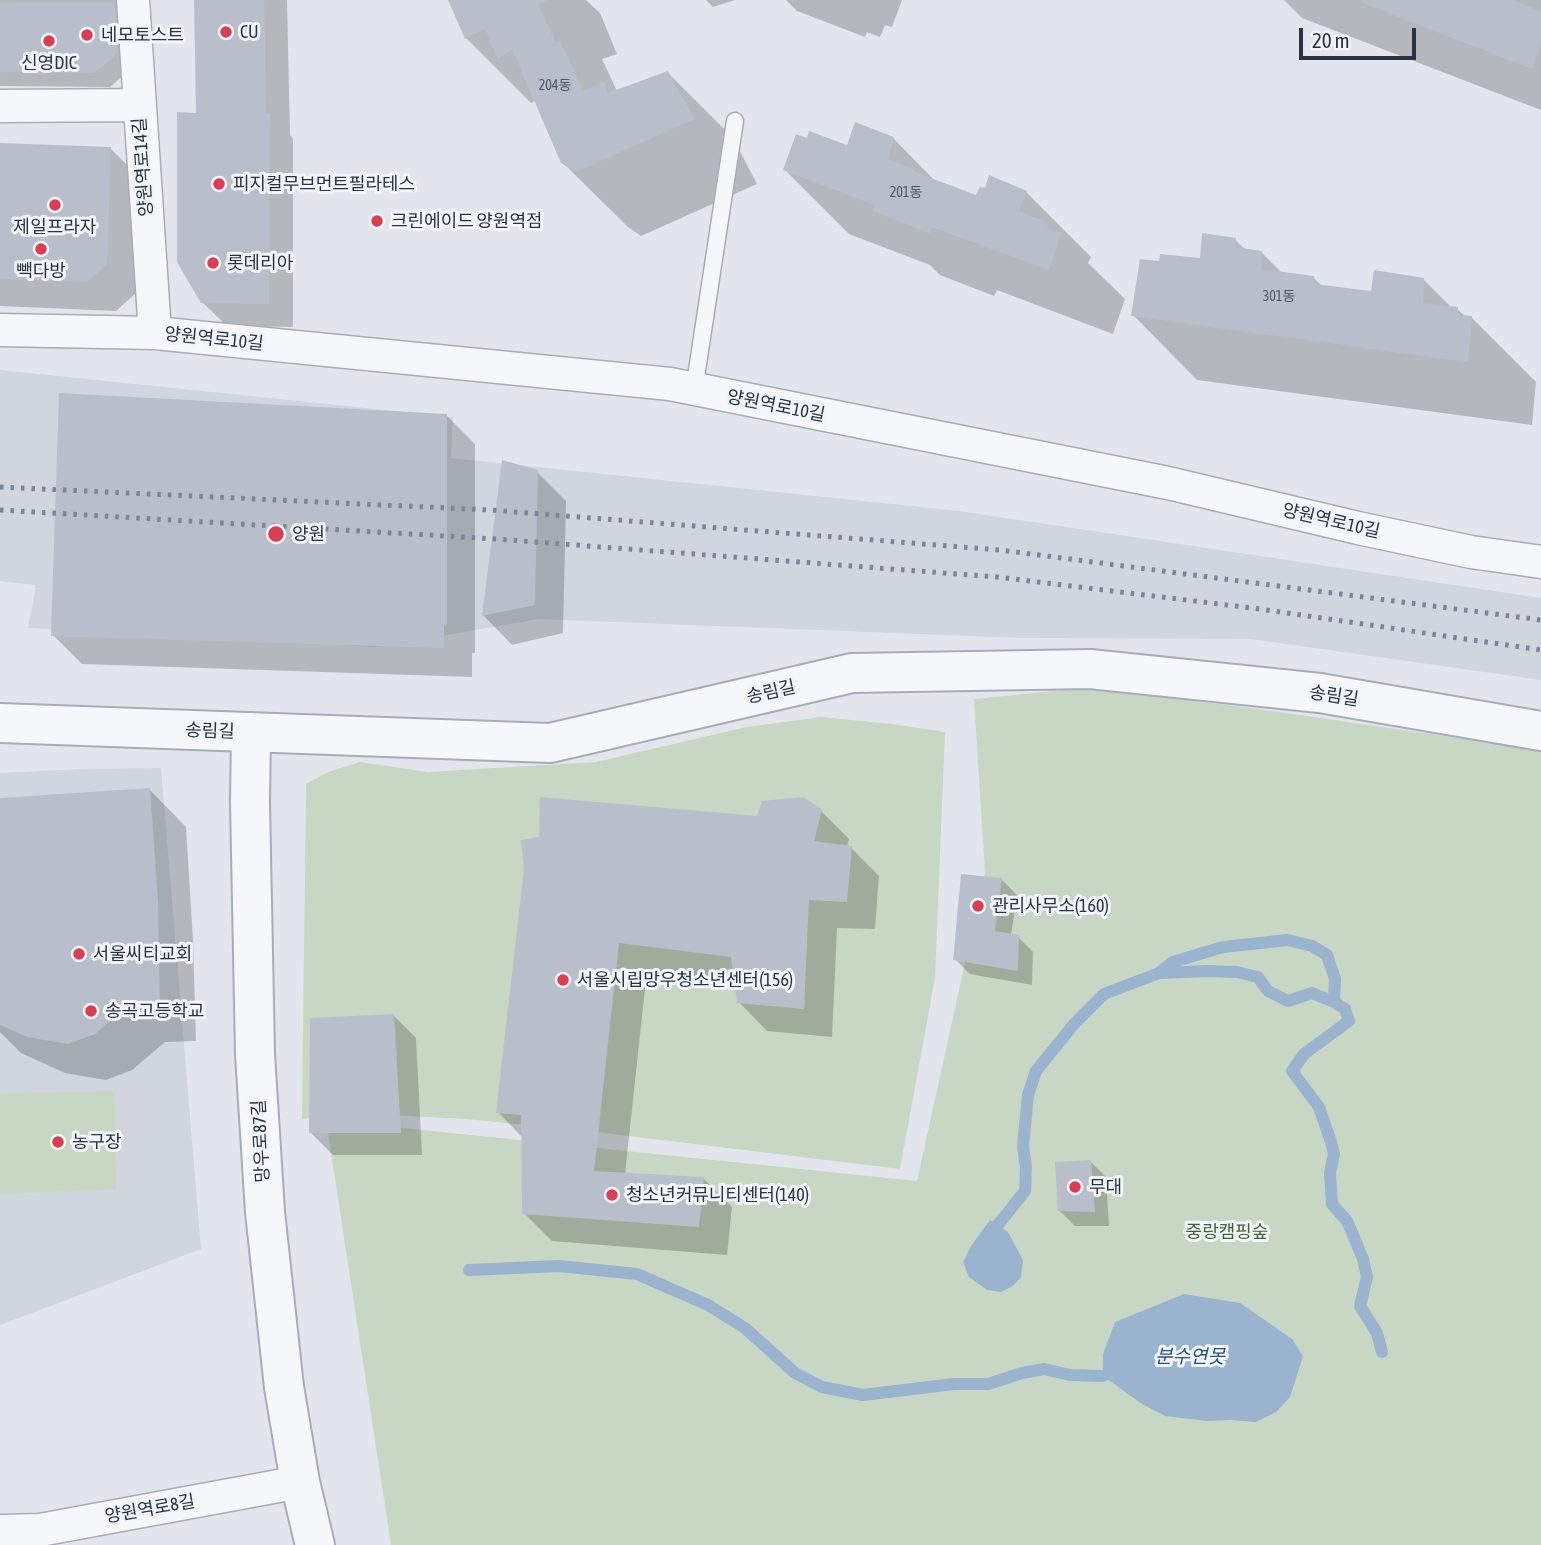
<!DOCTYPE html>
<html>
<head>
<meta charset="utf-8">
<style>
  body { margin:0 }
  #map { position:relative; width:1541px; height:1545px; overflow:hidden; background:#e2e6ec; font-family:"Asap Condensed",sans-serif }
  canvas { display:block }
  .scale { position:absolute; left:1299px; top:28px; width:117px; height:32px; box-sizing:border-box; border:4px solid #283346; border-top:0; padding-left:9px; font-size:21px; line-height:24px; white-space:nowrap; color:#283346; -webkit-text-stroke:5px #f2f5f9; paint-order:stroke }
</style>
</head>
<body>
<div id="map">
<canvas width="1541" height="1545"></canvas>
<div class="scale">20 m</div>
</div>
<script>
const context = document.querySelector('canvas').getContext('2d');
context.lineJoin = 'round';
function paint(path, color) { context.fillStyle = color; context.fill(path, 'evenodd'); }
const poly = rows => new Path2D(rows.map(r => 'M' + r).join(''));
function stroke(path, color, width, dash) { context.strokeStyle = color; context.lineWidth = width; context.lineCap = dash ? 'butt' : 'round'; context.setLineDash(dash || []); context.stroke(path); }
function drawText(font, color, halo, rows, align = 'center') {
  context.font = font + ' "Asap Condensed","Noto Sans KR",sans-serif'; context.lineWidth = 6; context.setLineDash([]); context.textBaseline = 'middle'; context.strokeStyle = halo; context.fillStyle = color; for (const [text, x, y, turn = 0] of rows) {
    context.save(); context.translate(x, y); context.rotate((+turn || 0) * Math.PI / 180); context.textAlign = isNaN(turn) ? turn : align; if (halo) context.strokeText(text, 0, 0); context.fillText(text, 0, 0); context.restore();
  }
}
paint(poly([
  [0,370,453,417,451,458,959,511,1541,598,1541,680,1251,639,1022,638,539,619,378,647,28,628,36,585,0,581],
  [161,768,201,1249,0,1325,0,773,81,769]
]), '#d0d5de');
paint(poly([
  [1084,688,1244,707,1541,750,1541,1545,391,1545,326,1120,917,1181,985,872,974,699],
  [821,717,892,724,945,732,935,978,900,1169,596,1132,466,1119,371,1114,302,1119,306,784,328,772,360,762,428,772,596,762,747,727],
  [114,1091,116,1189,0,1194,0,1094]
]), '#c7d7c3');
paint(poly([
  [990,1220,1008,1232,1023,1260,1021,1277,1013,1286,1001,1292,987,1290,969,1277,963,1262,971,1246],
  [1184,1294,1240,1303,1292,1339,1303,1356,1290,1397,1276,1412,1256,1422,1230,1420,1207,1421,1165,1416,1142,1404,1103,1376,1103,1354,1115,1322]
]), '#9ab3cf');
paint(poly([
  [0,0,120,0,131,69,110,87,0,86],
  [196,0,287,0,290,135,293,139,293,327,227,326,202,302],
  [450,0,586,0,600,13,617,54,602,59,617,91,668,73,733,138,757,184,641,236,628,227,562,162,536,100,531,103,466,38],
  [706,0,735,0,713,7],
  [786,0,902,0,892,27,885,25,880,37,867,32,865,37,797,11],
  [1284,0,1541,0,1541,110,1302,18],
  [893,138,937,183,977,197,1026,192,1091,257,1088,263,1125,299,1113,334,997,290,994,296,940,275,930,265,849,234,785,170,848,148],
  [0,144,111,149,140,178,136,293,116,311,0,306],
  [1235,240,1246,250,1262,253,1283,274,1314,278,1323,287,1372,293,1424,280,1452,308,1457,309,1466,317,1471,317,1536,382,1532,425,1197,380,1133,315,1161,263,1201,260],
  [446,415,475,444,475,653,472,653,472,677,82,664,53,635],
  [504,463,537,472,566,501,563,633,512,645,484,616],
  [150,790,186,827,193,940,196,1041,165,1042,132,1070,106,1080,65,1073,21,1053,0,1032,0,800],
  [821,811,849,839,847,847,851,848,879,876,875,929,837,928,832,1037,767,1031,739,1002,736,982,647,970,625,1174,704,1179,732,1207,727,1255,552,1241,524,1213,523,1138,498,1112,526,869,758,818],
  [1002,880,1017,895,1011,936,1018,937,1033,952,1032,985,970,974,955,959],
  [394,1016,416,1038,422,1155,333,1155,311,1133],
  [1091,1162,1106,1177,1109,1226,1075,1226,1060,1211]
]), '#0003');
stroke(poly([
  [1159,973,1173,962,1223,947,1288,940,1312,946,1327,955,1335,979,1334,1002],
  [989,1236,1025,1191,1026,1168,1023,1146,1028,1095,1036,1071,1074,1024,1104,994,1159,973,1207,971,1237,972,1258,977,1268,991,1288,1001,1312,993,1334,1002,1345,1009,1349,1021,1304,1054,1292,1071,1319,1107,1331,1142,1334,1154,1330,1173,1332,1204,1347,1221,1363,1259,1367,1277,1360,1306,1377,1333,1382,1352],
  [469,1270,559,1266,637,1274,708,1305,745,1328,795,1373,822,1387,863,1395,954,1384,988,1384,1022,1373,1044,1369,1070,1375,1103,1376]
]), '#9ab3cf', 12);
paint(poly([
  [194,0,264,0,266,113,270,113,269,304,201,303,177,262,177,112,196,113],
  [448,0,547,0,537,4,556,43,560,41,583,91,605,82,608,93,668,71,694,119,575,172,561,163,512,49,498,59,485,29,465,39],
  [1362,0,1512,0,1541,12,1541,41,1532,69,1361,2],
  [24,2,115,2,117,54,94,73,0,72,0,3],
  [855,122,894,137,888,159,915,170,915,172,976,195,980,187,985,188,989,175,1027,191,1019,211,1048,223,1047,228,1061,233,1049,270,932,227,930,233,873,211,875,205,783,170,796,134,807,138,809,131,847,145],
  [0,143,111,147,107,264,87,282,0,279],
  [1202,233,1236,238,1235,247,1262,251,1261,269,1314,276,1314,284,1371,291,1374,270,1424,278,1423,303,1458,307,1458,315,1472,316,1468,362,1131,316,1140,259,1159,261,1160,254,1200,258],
  [59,393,447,414,447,624,444,625,444,648,51,636],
  [502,460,538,470,535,605,482,616],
  [150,788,158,902,160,1005,128,1006,95,1034,68,1044,27,1037,0,1025,0,798],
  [540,797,757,816,762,801,803,797,822,809,814,841,852,846,847,902,809,900,804,1009,737,1003,731,957,619,943,594,1171,704,1177,699,1227,522,1214,521,1115,496,1113,524,869,521,840,539,837],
  [961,874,1002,878,995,931,1019,935,1018,971,953,960],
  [394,1014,401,1133,309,1133,310,1018],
  [1091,1160,1095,1212,1058,1211,1055,1162]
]), '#b9bfca');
const service = poly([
  [694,390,735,121]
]);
const minor = poly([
  [133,0,155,333],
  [0,106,139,105],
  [0,330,155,333,670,384,1168,483,1358,528,1471,552,1541,562],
  [0,1531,40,1530,300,1482]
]);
const tertiary = poly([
  [0,723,550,743,852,673,1090,669,1320,693,1541,731],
  [251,732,250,802,255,1054,265,1212,284,1387,300,1482,315,1545]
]);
stroke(service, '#a6adb7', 19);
stroke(minor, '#a6adb7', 35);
stroke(tertiary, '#a6adb7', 42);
stroke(service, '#f6f7fa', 16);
stroke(minor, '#f6f7fa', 32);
stroke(tertiary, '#f6f7fa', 38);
stroke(poly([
  [0,487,490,510,1000,550,1541,620],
  [0,510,496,539,997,577,1260,609,1541,650]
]), '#7a8597', 5, [3.5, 7]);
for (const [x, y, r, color] of [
  [226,32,7,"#db3d53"],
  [87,35,7,"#db3d53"],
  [49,41,7,"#db3d53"],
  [219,184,7,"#db3d53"],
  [55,205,7,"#db3d53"],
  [377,221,7,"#db3d53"],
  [41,249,7,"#db3d53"],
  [213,263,7,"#db3d53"],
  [276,534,9,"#db3d53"],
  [978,906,7,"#db3d53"],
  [79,954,7,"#db3d53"],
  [563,980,7,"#db3d53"],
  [91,1011,7,"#db3d53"],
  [58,1142,7,"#db3d53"],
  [1075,1187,7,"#db3d53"],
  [612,1195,7,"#db3d53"]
]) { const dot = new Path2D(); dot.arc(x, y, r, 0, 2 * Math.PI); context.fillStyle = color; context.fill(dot); stroke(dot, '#f2f5f9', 2.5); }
drawText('14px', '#4c5667', null, [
  ["204동",555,86],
  ["201동",906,193],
  ["301동",1279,297]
]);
drawText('18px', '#283346', '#f2f5f9', [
  ["CU",240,32],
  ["네모토스트",101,35],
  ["신영DIC",49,63,"center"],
  ["피지컬무브먼트필라테스",233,184],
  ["크린에이드 양원역점",391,221],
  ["제일프라자",55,227,"center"],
  ["롯데리아",227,263],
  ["빽다방",41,271,"center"],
  ["양원",292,534],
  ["관리사무소(160)",992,906],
  ["서울씨티교회",93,954],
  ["서울시립망우청소년센터(156)",577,980],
  ["송곡고등학교",105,1011],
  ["농구장",72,1142],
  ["무대",1089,1187],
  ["청소년커뮤니티센터(140)",626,1195]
], 'left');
drawText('18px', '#283346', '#f2f5f9', [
  ["양원역로14길",143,167,-94],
  ["양원역로10길",214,339,6],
  ["양원역로10길",776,406,11],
  ["양원역로10길",1331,521,13],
  ["송림길",771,692,-13],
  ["송림길",1334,696,9],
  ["송림길",210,731,2],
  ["망우로87길",261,1141,-93],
  ["양원역로8길",150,1509,-10]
]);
drawText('18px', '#3d6334', '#f2f5f9', [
  ["중랑캠핑숲",1227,1232]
]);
drawText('italic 19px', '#2e517e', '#f2f5f9', [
  ["분수연못",1190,1357]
]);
</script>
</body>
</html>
